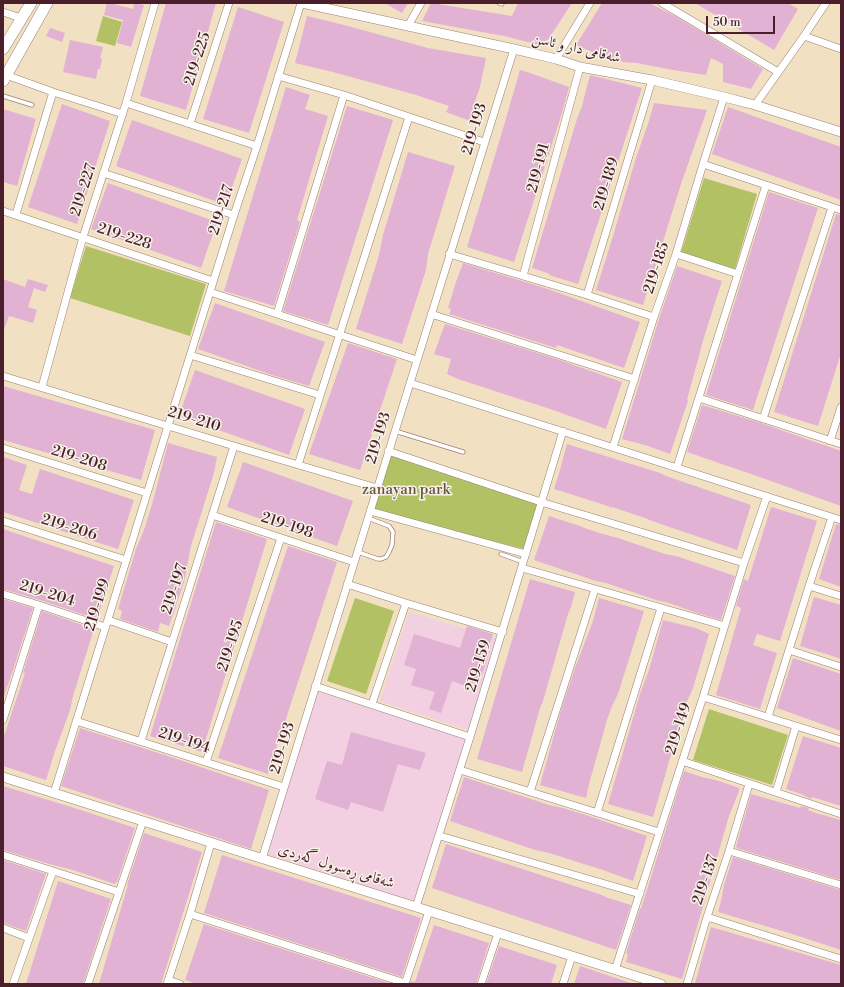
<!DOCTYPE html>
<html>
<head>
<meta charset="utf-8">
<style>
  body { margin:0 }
  #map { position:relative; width:844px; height:987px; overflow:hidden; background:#f1e0c2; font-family:"Libre Bodoni",serif }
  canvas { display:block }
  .frame { position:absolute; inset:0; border:4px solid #4a1f2b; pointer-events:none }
  .scale { position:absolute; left:706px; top:16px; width:69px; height:18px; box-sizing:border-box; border:2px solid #4a1f2b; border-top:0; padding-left:5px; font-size:12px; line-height:14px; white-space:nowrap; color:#4a1f2b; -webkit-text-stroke:3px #f7f3e8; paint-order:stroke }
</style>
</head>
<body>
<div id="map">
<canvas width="844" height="987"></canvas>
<div class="frame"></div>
<div class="scale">50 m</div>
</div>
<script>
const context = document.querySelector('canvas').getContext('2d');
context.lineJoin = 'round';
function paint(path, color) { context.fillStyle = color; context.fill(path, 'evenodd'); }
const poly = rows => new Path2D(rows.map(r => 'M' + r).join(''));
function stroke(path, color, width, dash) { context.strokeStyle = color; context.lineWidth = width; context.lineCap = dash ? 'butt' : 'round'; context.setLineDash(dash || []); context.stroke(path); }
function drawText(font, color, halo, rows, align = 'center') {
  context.font = font + ' "Libre Bodoni",Amiri,serif'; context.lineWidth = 3; context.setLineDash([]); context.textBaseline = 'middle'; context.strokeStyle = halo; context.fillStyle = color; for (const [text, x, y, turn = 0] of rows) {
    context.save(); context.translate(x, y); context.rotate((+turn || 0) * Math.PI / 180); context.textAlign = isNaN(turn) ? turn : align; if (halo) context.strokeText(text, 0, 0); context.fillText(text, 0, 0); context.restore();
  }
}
paint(poly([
  [409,612,497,638,468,730,380,701],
  [316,691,466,739,415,902,268,854]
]), '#f2cfe1');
paint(poly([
  [103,16,122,22,115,46,96,41],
  [704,178,757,194,735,269,681,253],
  [86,246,206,284,190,336,70,298],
  [388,453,538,504,524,549,370,511],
  [355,598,394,611,366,694,327,681],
  [709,709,788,735,772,785,693,760]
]), '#b1c164');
paint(poly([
  [107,3,110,3,133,9,134,3,144,5,131,47,117,43,123,20,104,15],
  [166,3,216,3,186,110,140,96],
  [385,3,408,3,402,13],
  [431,3,512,16,518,3,572,3,544,46,504,36,422,21],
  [602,3,649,3,675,16,763,69,751,89,723,82,723,64,711,58,706,75,673,70,637,63,624,62,601,56,576,45],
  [695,3,788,3,798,9,774,50],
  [238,7,284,22,249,133,203,119],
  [307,16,344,25,428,48,486,58,480,87,473,107,470,121,446,112,449,106,416,95,333,72,295,63],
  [50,28,65,33,62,42,46,36],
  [70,40,103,47,100,58,102,59,100,69,98,69,96,79,63,72],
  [520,70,533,74,569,87,562,113,514,262,467,247,500,139],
  [590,75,642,88,578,284,549,275,550,274,532,268,577,119,582,106],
  [286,87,310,95,305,109,328,116,297,220,300,222,274,306,224,291],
  [654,103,707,110,681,184,643,305,596,290,613,236,636,158,648,124],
  [62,104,110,121,77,224,28,207],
  [347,106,393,120,328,325,283,311],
  [728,107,841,147,841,200,712,154],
  [3,109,36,119,17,186,3,182],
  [132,120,242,159,226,205,116,166],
  [408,152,455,166,428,254,426,270,402,344,356,329,379,255,383,235],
  [108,183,217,222,201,268,91,229],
  [769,192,818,208,753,410,706,395],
  [836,214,841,215,841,353,818,426,774,412],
  [463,263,545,288,640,322,624,368,557,345,556,348,449,314,451,309,448,308,456,282],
  [677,266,722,281,704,337,687,400,688,401,670,454,645,445,622,439,659,319],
  [3,279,25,287,28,279,48,285,45,292,34,288,28,307,37,310,33,323,9,316,4,330,3,330],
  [215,303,325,342,309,386,275,376,198,349],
  [445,324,557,359,622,382,606,429,553,410,458,379,447,374,451,359,434,354],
  [348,343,397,359,360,470,309,454],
  [195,370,305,409,289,455,179,416],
  [3,386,155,430,141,480,3,440],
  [702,405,758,422,841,451,841,506,751,474,687,452],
  [168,443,217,457,214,473,191,546,184,582,169,626,160,623,158,632,120,619,122,611,118,609,136,549,144,530,153,501],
  [567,444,660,473,666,476,751,505,737,550,652,521,645,518,612,507,612,508,605,505,554,489,559,473],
  [3,457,27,465,19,490,32,494,40,469,134,500,118,549,3,512],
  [243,462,353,501,337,546,227,507],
  [771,507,817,521,780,641,757,634,753,645,777,653,760,709,716,695,741,608,736,606,744,579,748,581],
  [549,516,580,526,587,529,603,534,618,538,665,554,676,556,735,576,721,620,697,613,669,603,656,600,606,583,596,581,534,560],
  [216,522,267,539,202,752,150,736],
  [836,524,841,525,841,587,819,579],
  [3,529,114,566,97,619,40,600,3,589],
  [288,546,337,562,268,774,218,758],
  [530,579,575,592,571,607,568,614,543,701,540,708,522,772,477,759],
  [814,597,841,605,841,659,826,654,800,646],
  [599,598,644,611,618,694,612,706,607,720,589,784,586,798,540,785,561,710,575,668,593,621],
  [3,599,33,608,13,670,4,696,3,696],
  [42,611,94,629,73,696,70,710,55,751,46,780,3,766,3,739,25,673,23,673],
  [663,620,696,628,709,634,693,688,685,706,653,817,608,804,640,694,649,670],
  [467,626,493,634,486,655,488,656,477,690,452,681,441,713,429,709,435,692,411,685,416,669,404,665,414,634,460,648],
  [793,658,841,674,841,731,777,708],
  [80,728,174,758,269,790,251,849,61,786],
  [351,732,426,753,420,770,398,764,383,812,351,802,348,810,315,799,327,761,342,765],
  [803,736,841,748,841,806,812,797,812,799,804,796,804,795,786,789],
  [684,771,702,777,719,781,739,788,739,791,729,816,682,979,626,962,628,954,626,953,640,908,641,909],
  [464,777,549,805,563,808,586,815,647,836,633,881,603,870,549,853,535,850,450,821],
  [3,786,84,811,135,828,117,882,116,882,115,884,73,870,49,864,3,850],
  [751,794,800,808,801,806,809,808,808,810,816,813,841,820,841,880,736,848,737,847,736,847],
  [144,833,202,852,161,984,99,984,127,888,128,886,127,885],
  [446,844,602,895,608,898,631,905,616,950,432,888],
  [222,855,421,918,402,977,204,913],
  [733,857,841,890,841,950,789,933,718,912,721,901,724,885],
  [3,860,46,874,26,931,3,923],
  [58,881,111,899,83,984,26,984],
  [204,924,392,984,196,984,185,980],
  [434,925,489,943,476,984,410,984,411,981,415,982],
  [711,927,841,965,841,984,700,984,695,983],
  [499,946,557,965,551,984,486,984],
  [580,966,631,983,630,984,574,984]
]), '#e2b2d4');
const service = poly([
  [499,3,502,4],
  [3,96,32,105],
  [395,431,463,452],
  [358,552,378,559,381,559,386,557,389,552,392,545,393,532,389,526,368,518],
  [501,554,523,562]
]);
const minor = poly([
  [662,3,778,72],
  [3,12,21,18],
  [408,26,421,3],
  [804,36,841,49],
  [556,59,590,3],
  [6,75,53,92,123,114],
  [278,76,344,95,484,142],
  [126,103,257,146],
  [755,105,804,36,826,3],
  [190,124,229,3],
  [703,164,841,210],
  [103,173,234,215],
  [3,211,213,281],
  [16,214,53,92],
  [449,254,587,295,654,317],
  [676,254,738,274],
  [523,276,580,67],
  [210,292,417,360],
  [587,295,652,80],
  [277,314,344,95],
  [431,314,635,379],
  [190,355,320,395],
  [3,376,234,446,377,488],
  [410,383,841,520],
  [42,387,83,237,126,103,155,3],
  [699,398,841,444],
  [763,419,832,207],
  [830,441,841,407],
  [613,447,654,317,676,254,703,164,724,97],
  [3,448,147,493],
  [388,451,541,502,744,563],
  [298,465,409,117],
  [677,467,766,185],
  [370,511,526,554],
  [212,515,354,562],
  [3,521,126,560],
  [522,568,725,626],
  [347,584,406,603,503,632],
  [809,586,841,596],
  [3,594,39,605,105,627],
  [108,620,172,642],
  [789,650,841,667],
  [315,686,470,737],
  [703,697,841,740],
  [372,704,406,603],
  [768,717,809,586,832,517],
  [3,720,39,605],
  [76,721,284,787],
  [141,741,234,446],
  [682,761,841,814],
  [206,762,281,538],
  [460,770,659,832],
  [530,792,595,589],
  [776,792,796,726],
  [54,793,168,426,234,215,257,146,301,3],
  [597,813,661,608],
  [440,836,640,894],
  [729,851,841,885],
  [3,855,119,892],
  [262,859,514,49],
  [416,907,470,737,563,431],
  [190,914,405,983],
  [707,917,841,959],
  [3,928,29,938],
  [615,970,703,697,744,563,767,496],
  [168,980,180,984],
  [13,984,53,871],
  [88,984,143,821],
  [167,984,190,914,211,843],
  [405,984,429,911],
  [481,984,498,933],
  [563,984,572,956],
  [687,984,707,917,729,851,749,784]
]);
const tertiary = poly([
  [302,3,514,49,556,59,580,67,652,80,724,97,755,105,841,132],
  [3,777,661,984]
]);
const primary = poly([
  [3,49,31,3],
  [3,81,47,3]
]);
stroke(service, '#9e8076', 5);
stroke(minor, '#9e8076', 8);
stroke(tertiary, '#9e8076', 10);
stroke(primary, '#9e8076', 12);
stroke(service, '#fff', 3.5);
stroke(minor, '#fff', 7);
stroke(tertiary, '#fff', 9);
stroke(primary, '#fff', 11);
drawText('15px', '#4a1f2b', '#f7f3e8', [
  ["شەقامی دار و ئاسن",576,49,13],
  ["219-225",198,59,-72],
  ["219-193",475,129,-73],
  ["219-191",539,168,-75],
  ["219-189",607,184,-73],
  ["219-227",84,190,-72],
  ["219-217",222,210,-72],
  ["219-228",124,237,18],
  ["219-185",657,268,-72],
  ["219-210",194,420,17],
  ["219-193",379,438,-73],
  ["219-208",79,459,17],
  ["219-198",287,526,18],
  ["219-206",69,528,17],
  ["219-197",175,589,-72],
  ["219-204",47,594,17],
  ["219-199",98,605,-73],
  ["219-195",231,646,-72],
  ["219-159",479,666,-73],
  ["219-149",679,729,-72],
  ["219-194",184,741,18],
  ["219-193",283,748,-73],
  ["شەقامی ڕەسوول گەردی",336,867,17],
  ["219-137",706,880,-71]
]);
drawText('15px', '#69503c', '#f7f3e8', [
  ["zanayan park",406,490]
]);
</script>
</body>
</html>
